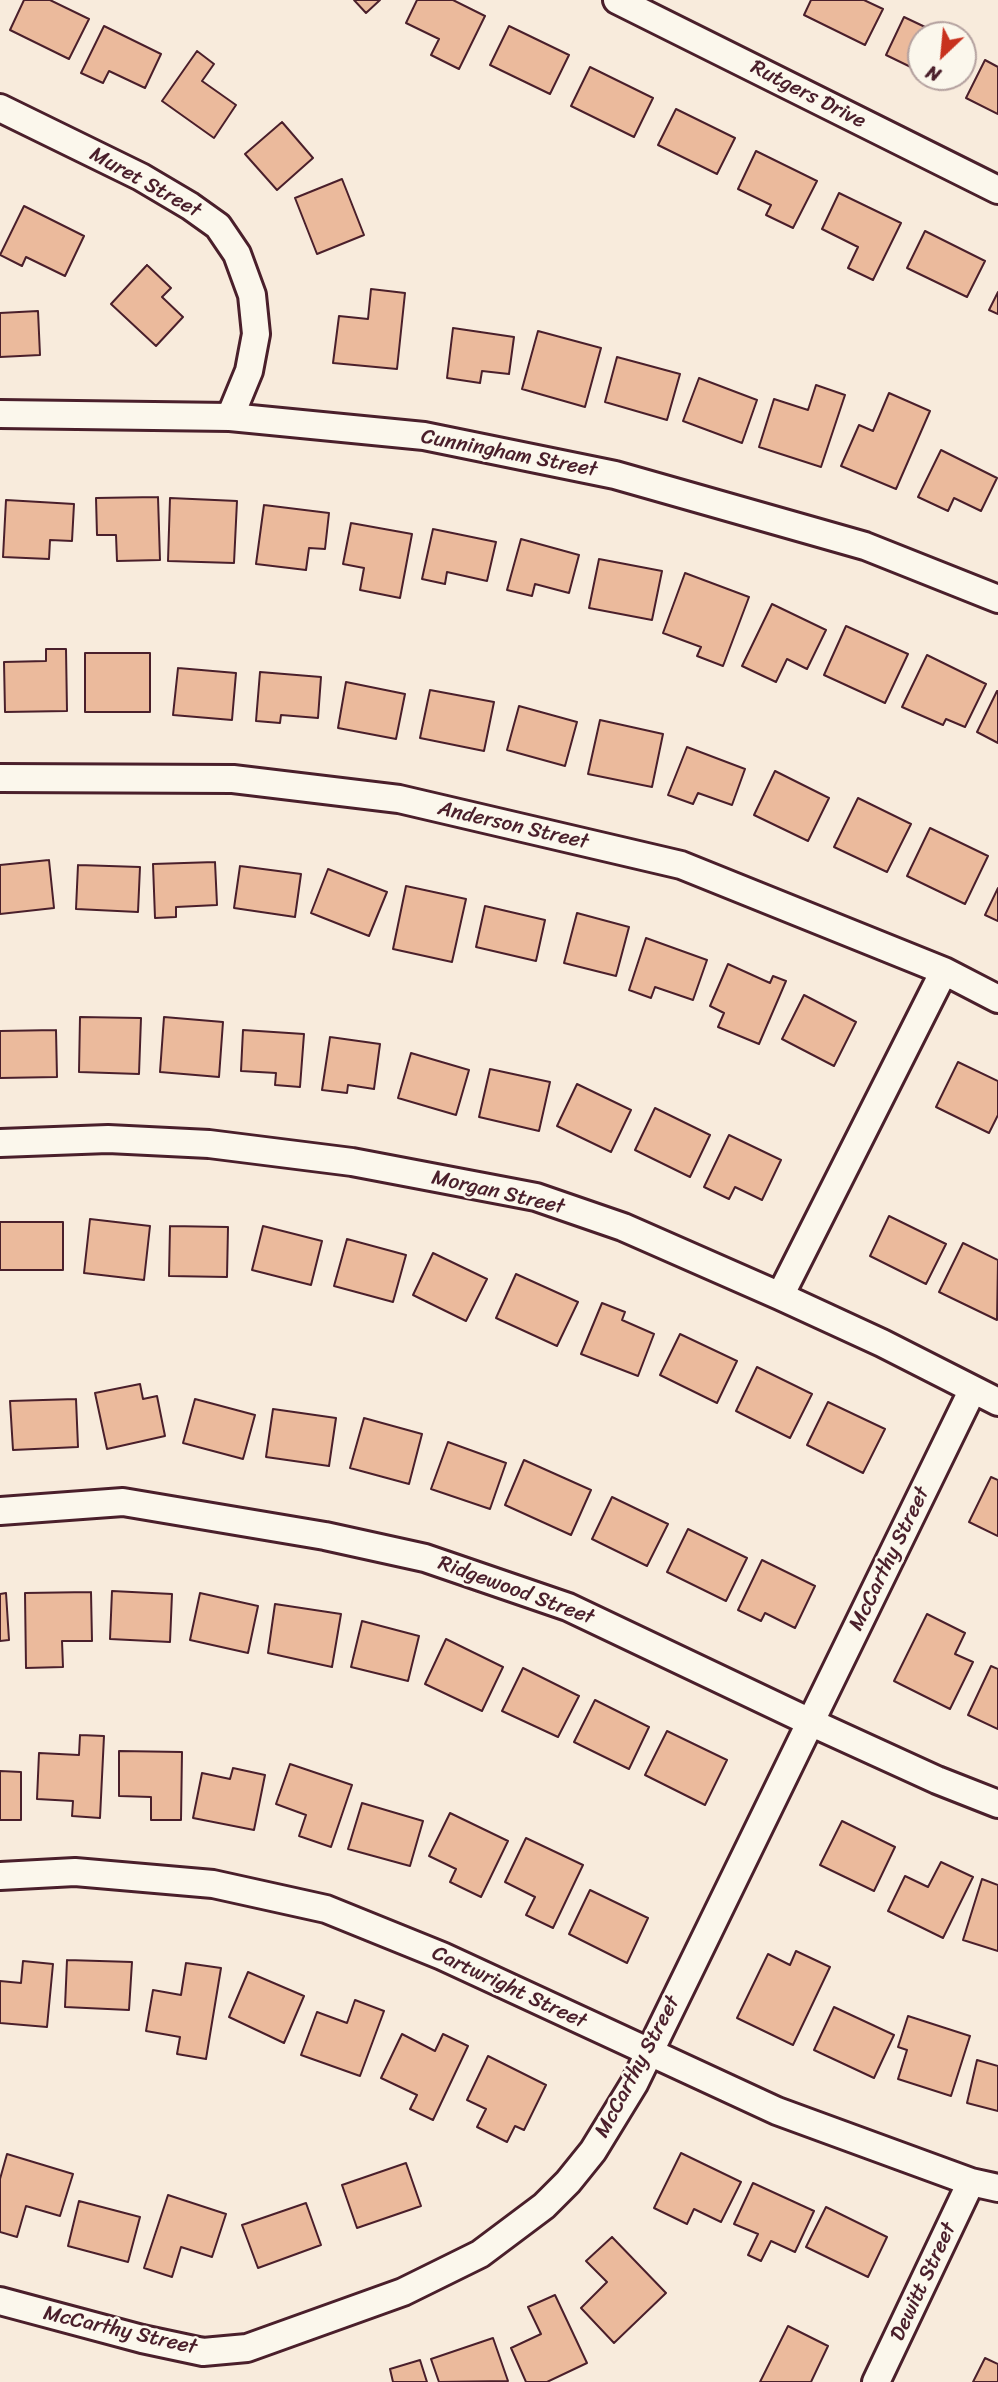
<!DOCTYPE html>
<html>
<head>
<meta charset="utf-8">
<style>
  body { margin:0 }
  #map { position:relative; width:998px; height:2382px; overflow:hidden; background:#f8ebdc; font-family:Sriracha,sans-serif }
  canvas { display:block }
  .north { position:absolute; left:907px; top:21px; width:70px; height:70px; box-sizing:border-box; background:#fbf7ec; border:2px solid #b4a19f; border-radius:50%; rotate:206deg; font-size:19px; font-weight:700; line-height:28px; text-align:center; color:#4a1f2b }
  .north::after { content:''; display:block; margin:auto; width:24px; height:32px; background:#c8321e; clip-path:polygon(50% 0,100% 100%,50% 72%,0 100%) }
</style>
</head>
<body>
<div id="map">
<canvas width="998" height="2382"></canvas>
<div class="north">N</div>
</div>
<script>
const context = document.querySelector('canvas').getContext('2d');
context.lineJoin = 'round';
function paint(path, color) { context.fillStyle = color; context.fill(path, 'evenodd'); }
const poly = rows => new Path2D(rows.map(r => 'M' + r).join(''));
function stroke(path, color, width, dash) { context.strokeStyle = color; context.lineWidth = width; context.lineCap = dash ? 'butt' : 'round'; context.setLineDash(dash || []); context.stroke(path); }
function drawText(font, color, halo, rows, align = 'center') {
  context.font = font + ' Sriracha,sans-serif'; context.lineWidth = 5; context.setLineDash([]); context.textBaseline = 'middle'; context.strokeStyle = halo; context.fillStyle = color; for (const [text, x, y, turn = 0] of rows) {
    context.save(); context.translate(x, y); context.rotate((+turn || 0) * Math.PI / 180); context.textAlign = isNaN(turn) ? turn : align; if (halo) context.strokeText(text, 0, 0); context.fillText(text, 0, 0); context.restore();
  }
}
const building = poly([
  [24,0,50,0,89,19,69,59,10,30,24,0],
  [354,0,380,0,366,13,354,0],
  [417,0,453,0,485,16,459,69,431,55,439,39,406,23,417,0],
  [811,0,864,0,883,9,865,45,804,15,811,0],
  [904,17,942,35,921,35,921,72,886,55,904,17],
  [104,26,161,54,145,88,109,71,103,83,81,73,104,26],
  [509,26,569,55,550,94,490,65,509,26],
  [197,51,214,64,202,81,236,105,214,138,162,101,197,51],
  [985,60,998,67,998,114,966,98,985,60],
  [590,67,653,98,634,137,571,106,590,67],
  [931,77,951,77,947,85,931,77],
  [676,109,735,138,717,174,658,145,676,109],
  [282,122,313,158,277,190,245,154,282,122],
  [756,151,817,181,793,228,766,215,771,205,738,189,756,151],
  [342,179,364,235,317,254,295,198,342,179],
  [839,193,901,223,873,280,848,268,858,247,822,229,839,193],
  [24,206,84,236,65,276,26,257,22,266,0,255,24,206],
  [925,231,985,261,967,297,907,268,925,231],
  [147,265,171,288,162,297,183,317,156,346,111,304,147,265],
  [371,289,405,293,397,369,333,363,339,316,368,319,371,289],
  [998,292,998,314,989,310,998,292],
  [38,311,40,355,0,357,0,313,38,311],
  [453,328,514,337,509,374,482,371,480,383,447,378,453,328],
  [538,331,601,348,585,407,522,389,538,331],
  [617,357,680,374,667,420,605,402,617,357],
  [699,378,757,400,742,443,683,421,699,378],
  [816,385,845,395,821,467,759,447,774,399,808,410,816,385],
  [889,393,930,411,896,489,841,466,859,425,873,431,889,393],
  [941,450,997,478,981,511,954,498,948,511,918,497,941,450],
  [158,497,160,560,117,561,116,535,97,535,96,498,158,497],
  [170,498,237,501,234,563,168,561,170,498],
  [6,500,74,504,72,541,50,540,49,559,3,557,6,500],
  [264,505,329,513,325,549,309,548,306,570,256,564,264,505],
  [351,523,412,534,400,598,360,590,364,568,343,564,351,523],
  [433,529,496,542,487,581,447,572,445,584,422,579,433,529],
  [521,539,579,555,569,593,535,584,532,596,507,590,521,539],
  [599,559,662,571,652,620,589,608,599,559],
  [685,573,749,597,723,666,697,656,701,647,663,633,685,573],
  [772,604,826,630,807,669,787,659,776,682,742,666,772,604],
  [846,626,908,654,885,703,824,675,846,626],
  [46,649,66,649,67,711,5,712,4,662,46,661,46,649],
  [85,653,150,653,150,712,85,712,85,653],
  [927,655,986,684,965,727,946,719,943,725,902,707,927,655],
  [178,668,236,673,232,720,173,715,178,668],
  [260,672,321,677,318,718,281,715,280,723,256,721,260,672],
  [346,682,405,694,396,739,338,728,346,682],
  [430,690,494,702,484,751,420,738,430,690],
  [997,691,998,691,998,743,977,732,997,691],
  [519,706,577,722,565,766,507,750,519,706],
  [600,720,663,734,652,787,588,774,600,720],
  [687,747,745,769,732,805,698,793,693,804,668,795,687,747],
  [775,771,829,798,808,841,754,815,775,771],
  [858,798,911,824,887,872,834,847,858,798],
  [930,828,988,856,965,904,907,876,930,828],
  [49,860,54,908,0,914,0,865,49,860],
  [215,862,217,905,176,907,176,917,155,918,153,864,215,862],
  [78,865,140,867,138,912,76,909,78,865],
  [240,866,301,874,295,917,234,908,240,866],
  [328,869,387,892,369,936,311,913,328,869],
  [406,886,466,899,452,962,393,949,406,886],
  [998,888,998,921,985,915,998,888],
  [485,906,545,920,536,961,476,947,485,906],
  [577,913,629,927,616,976,564,963,577,913],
  [646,938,707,960,693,1000,655,987,651,998,629,990,646,938],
  [728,964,770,983,773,976,786,981,759,1044,718,1027,724,1013,710,1006,728,964],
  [804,995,856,1022,834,1066,782,1039,804,995],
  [80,1017,141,1018,139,1074,79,1072,80,1017],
  [164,1017,223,1022,219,1077,160,1072,164,1017],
  [56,1030,57,1077,0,1078,0,1031,56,1030],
  [243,1030,304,1034,300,1087,275,1085,276,1073,241,1071,243,1030],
  [330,1037,380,1044,374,1089,348,1085,347,1093,322,1090,330,1037],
  [411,1053,469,1070,456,1115,398,1098,411,1053],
  [958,1062,998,1081,998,1115,989,1133,936,1107,958,1062],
  [490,1069,550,1082,539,1131,479,1117,490,1069],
  [577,1084,631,1110,611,1152,557,1126,577,1084],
  [655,1108,710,1135,690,1177,635,1150,655,1108],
  [729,1135,781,1160,762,1200,735,1187,729,1199,704,1187,729,1135],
  [889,1216,946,1244,926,1284,870,1256,889,1216],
  [90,1219,150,1226,144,1280,84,1273,90,1219],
  [0,1222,63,1222,63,1270,0,1270,0,1222],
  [170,1226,228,1227,227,1277,169,1276,170,1226],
  [263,1226,322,1241,311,1285,252,1270,263,1226],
  [347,1239,406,1255,393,1302,334,1286,347,1239],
  [963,1243,998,1260,997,1320,939,1292,963,1243],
  [433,1253,487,1279,466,1321,413,1295,433,1253],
  [516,1274,578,1302,557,1346,496,1318,516,1274],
  [602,1303,625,1312,622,1320,654,1334,638,1376,581,1354,602,1303],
  [680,1334,737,1361,717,1403,660,1375,680,1334],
  [757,1367,812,1394,790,1438,736,1411,757,1367],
  [140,1384,143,1399,157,1396,165,1436,107,1449,95,1393,140,1384],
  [76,1399,78,1447,13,1450,10,1401,76,1399],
  [195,1399,255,1415,243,1459,183,1443,195,1399],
  [828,1402,885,1429,863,1473,807,1445,828,1402],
  [273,1409,336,1418,329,1466,266,1457,273,1409],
  [364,1418,422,1434,409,1484,350,1468,364,1418],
  [448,1442,506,1463,490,1509,431,1489,448,1442],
  [524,1460,591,1490,571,1535,505,1505,524,1460],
  [991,1477,998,1480,998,1536,969,1522,991,1477],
  [612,1497,668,1524,647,1566,592,1539,612,1497],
  [688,1529,747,1558,726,1601,667,1572,688,1529],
  [762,1560,815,1586,795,1628,765,1613,761,1621,738,1610,762,1560],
  [112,1591,172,1594,170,1642,110,1639,112,1591],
  [91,1592,92,1641,62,1641,63,1667,26,1668,25,1593,91,1592],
  [6,1593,9,1640,0,1641,0,1594,6,1593],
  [200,1593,258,1606,248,1653,190,1640,200,1593],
  [275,1604,341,1614,332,1667,268,1653,275,1604],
  [927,1614,965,1633,955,1654,973,1662,950,1709,894,1681,927,1614],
  [362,1621,419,1636,408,1681,351,1667,362,1621],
  [446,1639,503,1667,482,1711,425,1684,446,1639],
  [991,1666,998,1669,998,1729,968,1715,991,1666],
  [523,1668,579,1696,558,1737,502,1711,523,1668],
  [595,1700,649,1727,629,1769,574,1742,595,1700],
  [667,1731,727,1760,705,1805,645,1775,667,1731],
  [80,1735,104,1736,100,1818,72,1816,73,1801,37,1799,39,1753,79,1755,80,1735],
  [119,1751,182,1752,181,1820,151,1820,151,1797,119,1796,119,1751],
  [290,1764,352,1785,331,1847,299,1836,306,1815,276,1804,290,1764],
  [233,1768,265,1775,254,1830,193,1818,202,1773,230,1779,233,1768],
  [0,1771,21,1772,21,1820,0,1820,0,1771],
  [362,1803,423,1821,410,1866,348,1849,362,1803],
  [450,1813,508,1841,481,1897,450,1882,456,1869,429,1856,450,1813],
  [842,1821,895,1847,874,1891,820,1865,842,1821],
  [526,1838,583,1865,553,1928,526,1915,535,1897,505,1882,526,1838],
  [941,1862,973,1877,943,1938,888,1911,905,1876,928,1887,941,1862],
  [982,1879,998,1885,998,1951,963,1940,982,1879],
  [590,1890,648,1918,627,1963,569,1934,590,1890],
  [796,1951,830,1967,793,2045,737,2018,768,1954,790,1965,796,1951],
  [67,1960,132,1962,129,2010,65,2007,67,1960],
  [23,1961,53,1964,47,2027,0,2023,0,1981,21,1983,23,1961],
  [186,1963,221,1968,206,2059,177,2054,180,2037,146,2031,153,1990,181,1995,186,1963],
  [248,1972,304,1996,284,2043,229,2017,248,1972],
  [355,2000,384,2011,360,2076,301,2055,317,2012,347,2023,355,2000],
  [834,2007,894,2035,874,2078,814,2050,834,2007],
  [908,2016,970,2036,951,2096,898,2079,907,2050,898,2047,908,2016],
  [402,2034,435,2051,443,2034,468,2046,433,2120,410,2109,417,2095,381,2078,402,2034],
  [488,2056,546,2085,524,2130,515,2126,507,2142,477,2127,486,2109,467,2100,488,2056],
  [977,2060,998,2066,998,2111,967,2103,977,2060],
  [681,2153,741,2182,721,2222,694,2209,687,2224,654,2208,681,2153],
  [7,2154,73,2174,60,2216,26,2206,17,2237,0,2232,0,2179,7,2154],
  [406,2163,421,2206,357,2228,342,2185,406,2163],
  [753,2183,814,2211,795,2252,771,2241,761,2261,748,2255,758,2234,734,2224,753,2183],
  [168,2195,226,2214,212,2257,181,2247,172,2277,144,2268,168,2195],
  [79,2201,140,2217,128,2262,68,2246,79,2201],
  [306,2203,321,2245,258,2268,242,2225,306,2203],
  [826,2207,887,2237,868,2277,806,2247,826,2207],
  [612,2237,666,2293,614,2343,581,2308,607,2282,586,2261,612,2237],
  [555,2295,587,2363,547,2382,526,2382,511,2348,541,2334,528,2307,555,2295],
  [788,2326,828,2346,811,2382,760,2382,788,2326],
  [493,2338,508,2381,439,2382,431,2359,493,2338],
  [985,2358,998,2364,998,2382,973,2382,985,2358],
  [420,2360,427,2382,393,2382,390,2369,420,2360]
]);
paint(building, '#ebba9c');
stroke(building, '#4a1f2b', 2);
const minor = poly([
  [617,0,998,190],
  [0,108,141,177,190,206,218,226,237,254,252,295,256,334,249,371,230,417],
  [0,414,230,417,424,436,615,475,865,546,998,599],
  [0,778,233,779,399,799,681,865,944,971,998,999],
  [0,1143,108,1139,209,1144,352,1162,536,1197,623,1227,780,1296,882,1343,998,1402],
  [780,1296,944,971],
  [0,1511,123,1502,325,1536,425,1558,568,1607,810,1722,937,1780,998,1804],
  [0,1876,75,1872,213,1884,326,1909,442,1956,777,2111,971,2182,998,2188],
  [0,2301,142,2339,203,2352,247,2348,403,2292,480,2254,544,2206,568,2182,593,2151,634,2084,972,1391],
  [876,2382,971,2182]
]);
stroke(minor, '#4a1f2b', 32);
stroke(minor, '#fbf7ec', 26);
drawText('21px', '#4a1f2b', '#fbf7ec', [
  ["Rutgers Drive",808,95,27],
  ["Muret Street",145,183,29],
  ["Cunningham Street",509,454,11],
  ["Anderson Street",513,826,13],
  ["Morgan Street",498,1193,13],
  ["McCarthy Street",890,1559,-64],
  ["Ridgewood Street",516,1591,20],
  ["Cartwright Street",509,1988,25],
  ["McCarthy Street",638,2067,-62],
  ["Dewitt Street",924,2282,-65],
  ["McCarthy Street",120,2331,13]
]);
</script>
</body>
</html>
